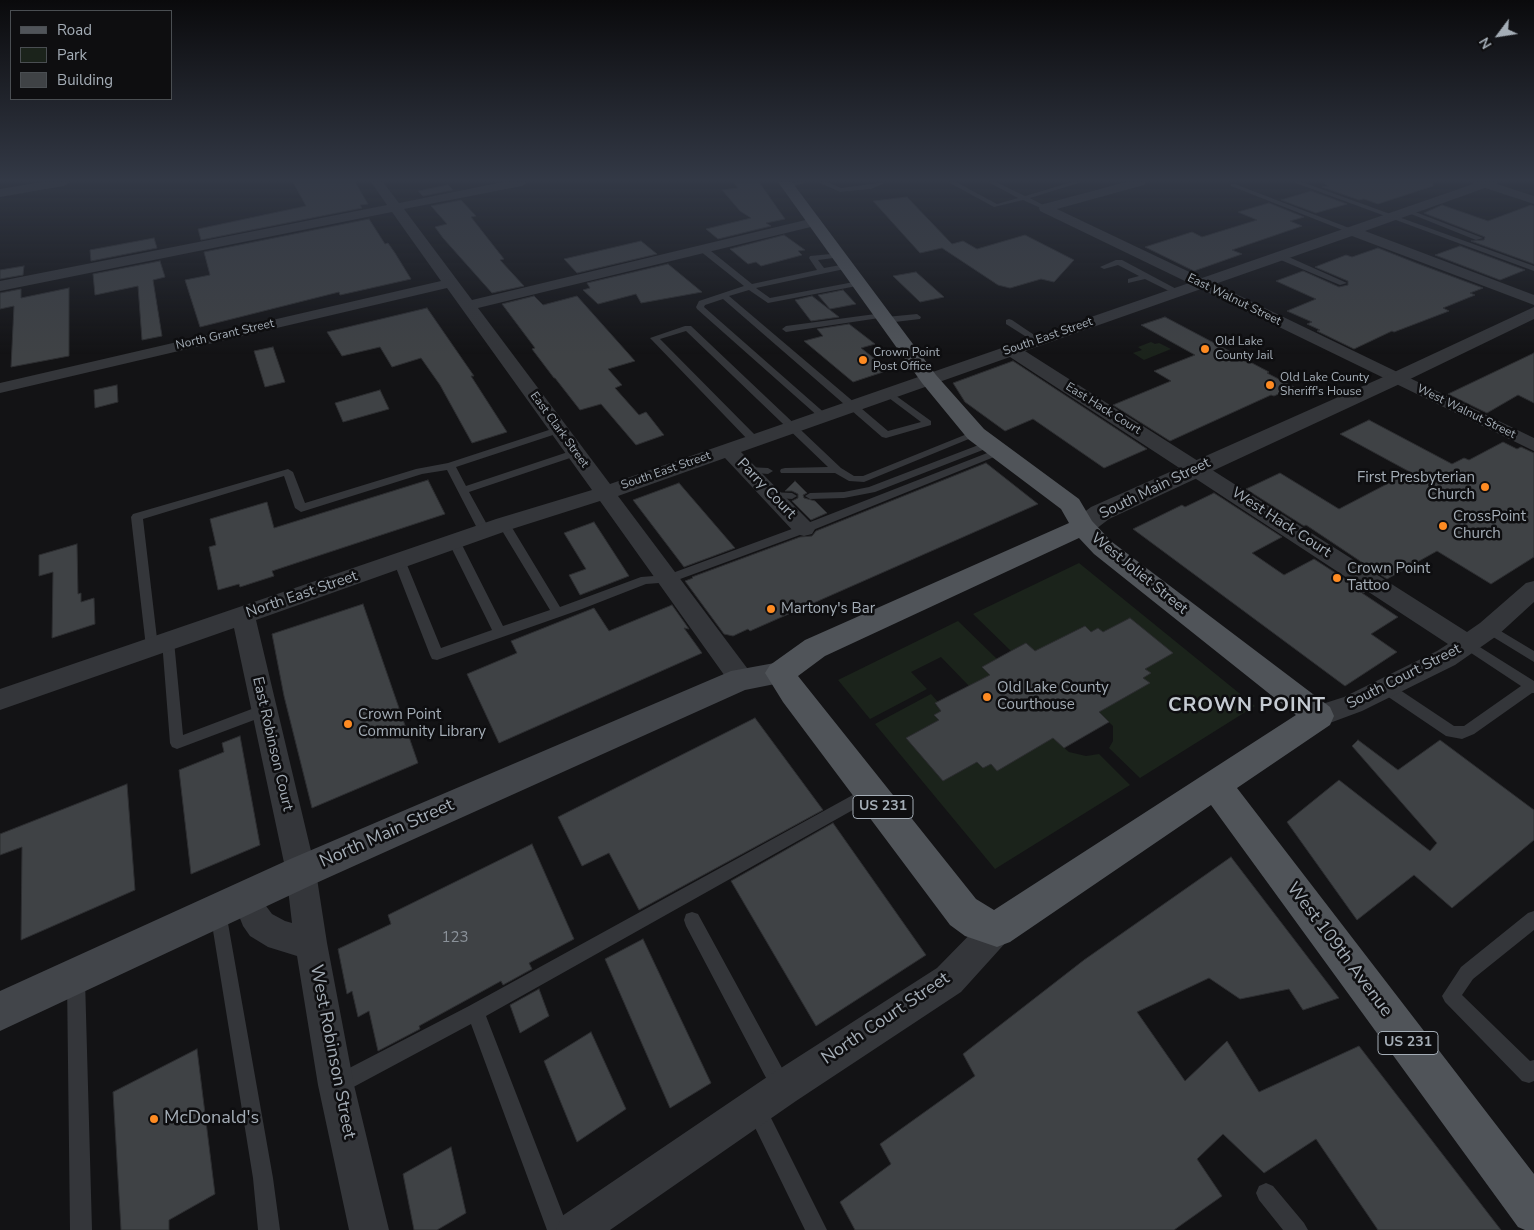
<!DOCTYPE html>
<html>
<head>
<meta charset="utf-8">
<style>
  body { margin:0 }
  #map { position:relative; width:1534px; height:1230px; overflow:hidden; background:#131315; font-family:"Nunito Sans",sans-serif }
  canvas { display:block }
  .legend { position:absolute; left:10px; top:10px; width:162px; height:90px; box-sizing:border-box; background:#0e0e10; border:1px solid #4a4e52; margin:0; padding:6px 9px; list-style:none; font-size:15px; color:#a4adb6 }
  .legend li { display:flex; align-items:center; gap:10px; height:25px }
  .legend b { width:25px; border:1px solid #4a4e52 }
  .north { position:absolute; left:1474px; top:10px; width:50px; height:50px; -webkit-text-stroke:4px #0e0e10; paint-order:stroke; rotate:239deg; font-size:14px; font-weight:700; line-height:20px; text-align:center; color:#a4adb6 }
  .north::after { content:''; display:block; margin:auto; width:18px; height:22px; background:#a4adb6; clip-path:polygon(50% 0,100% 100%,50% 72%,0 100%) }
</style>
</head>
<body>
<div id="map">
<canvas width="1534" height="1230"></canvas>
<ul class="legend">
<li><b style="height:6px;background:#505459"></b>Road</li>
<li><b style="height:14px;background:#1b231b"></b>Park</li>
<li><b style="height:14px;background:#3f4245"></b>Building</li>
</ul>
<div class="north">N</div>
</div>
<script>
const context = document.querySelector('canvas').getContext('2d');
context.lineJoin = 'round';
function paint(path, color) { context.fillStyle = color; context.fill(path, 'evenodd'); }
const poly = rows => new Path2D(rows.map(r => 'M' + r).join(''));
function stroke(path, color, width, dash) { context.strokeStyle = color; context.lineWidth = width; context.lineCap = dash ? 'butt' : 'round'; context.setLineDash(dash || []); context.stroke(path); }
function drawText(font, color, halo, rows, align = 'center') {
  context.font = font + ' "Nunito Sans",sans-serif'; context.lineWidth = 5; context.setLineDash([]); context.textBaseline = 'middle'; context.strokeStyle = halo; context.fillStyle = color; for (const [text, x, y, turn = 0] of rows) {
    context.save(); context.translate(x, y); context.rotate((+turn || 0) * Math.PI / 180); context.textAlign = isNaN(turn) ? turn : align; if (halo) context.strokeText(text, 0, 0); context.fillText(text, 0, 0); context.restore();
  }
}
paint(poly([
  [1151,342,1155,344,1159,343,1171,349,1144,360,1133,353,1142,350,1138,347],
  [1079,563,1255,706,1140,778,1109,748,1113,741,1113,726,1092,706,1110,696,1117,702,1149,683,1143,678,1150,673,1098,628,1091,632,1084,626,1052,643,1042,658,1026,643,1011,651,973,614],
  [958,621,997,659,996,681,979,690,973,684,969,686,941,657,911,672,927,689,870,719,838,680],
  [931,694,938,702,935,704,941,711,934,715,939,720,906,738,943,781,977,762,983,768,991,764,997,771,1046,732,1069,752,1086,756,1099,754,1130,785,995,869,875,724]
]), '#1b231b');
const building = poly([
  [293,182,355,182,368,204,360,205,362,208,201,240,198,229,306,206,293,182],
  [734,182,759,182,785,219,766,223,771,226,718,239,706,229,751,218,740,211,722,190,738,188,734,182],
  [1325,182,1433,182,1433,186,1378,204,1364,199,1359,200,1322,187,1329,186,1325,184,1325,182],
  [448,185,453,190,423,196,418,191,448,185],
  [1311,191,1347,204,1316,213,1281,200,1311,191],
  [907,197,952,244,963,241,977,249,1025,235,1074,260,1054,282,1041,279,1010,288,998,285,942,248,920,253,873,201,907,197],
  [461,200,476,216,471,217,504,259,500,260,524,286,492,293,443,238,435,227,447,224,431,206,461,200],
  [1269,203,1304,217,1290,221,1302,226,1232,250,1242,254,1194,271,1145,247,1192,232,1202,237,1257,220,1238,212,1269,203],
  [1442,205,1488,221,1531,205,1534,206,1534,264,1471,241,1484,240,1485,237,1424,213,1442,205],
  [369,219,385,244,388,243,395,253,411,279,340,295,339,292,200,327,185,280,210,275,204,252,369,219],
  [784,235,805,250,798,251,802,255,761,266,756,262,748,264,730,249,784,235],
  [154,238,157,248,91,261,90,250,154,238],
  [641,241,657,254,577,273,564,259,641,241],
  [1460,246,1525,270,1500,280,1435,255,1460,246],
  [1378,248,1416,263,1483,288,1470,293,1475,295,1443,308,1449,311,1394,332,1392,331,1354,349,1317,331,1320,330,1307,324,1312,322,1287,311,1316,299,1276,281,1303,271,1339,287,1348,285,1348,281,1315,267,1346,255,1352,257,1378,248],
  [160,261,165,277,153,280,162,336,142,340,138,286,95,295,93,274,160,261],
  [668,264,702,292,641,303,636,294,598,304,583,290,590,288,587,283,668,264],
  [24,266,23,275,0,279,0,270,24,266],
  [916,272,944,297,920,302,893,276,916,272],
  [69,288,69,356,11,367,14,306,0,309,0,293,21,289,21,298,69,288],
  [843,290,856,304,830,309,818,295,843,290],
  [534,296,543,305,577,296,635,361,608,369,622,385,615,388,639,415,646,412,664,435,636,445,601,404,580,410,555,378,554,378,532,349,535,348,502,304,534,296],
  [812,296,839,317,811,321,795,300,812,296],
  [427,308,474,376,471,376,507,432,472,443,440,385,421,358,392,367,380,347,342,356,327,332,427,308],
  [1165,317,1269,372,1267,373,1294,387,1274,396,1271,395,1170,441,1113,405,1171,381,1154,371,1195,355,1141,325,1165,317],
  [849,324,875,344,861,348,889,370,853,382,804,341,823,336,817,329,849,324],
  [273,347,285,382,265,387,254,351,273,347],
  [1534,353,1534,403,1518,395,1487,413,1448,394,1534,353],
  [1013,361,1147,449,1104,468,1033,419,1005,431,965,402,953,383,1013,361],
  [117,385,118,402,95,408,94,390,117,385],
  [380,390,389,409,343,422,335,403,380,390],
  [1369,420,1452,464,1464,458,1469,460,1503,442,1517,449,1521,447,1534,453,1534,557,1491,584,1437,551,1387,579,1306,525,1304,526,1246,489,1280,473,1339,509,1410,472,1340,434,1369,420],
  [986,463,1038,504,750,631,748,629,733,636,724,634,685,581,693,578,692,577,800,537,812,536,816,531,986,463],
  [428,480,445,514,272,571,274,576,240,587,239,584,218,590,209,547,216,545,210,519,267,502,274,528,428,480],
  [795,481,807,493,803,495,804,498,815,501,827,513,811,520,792,501,798,498,798,494,792,491,785,491,795,481],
  [679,483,735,548,684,567,633,500,679,483],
  [1214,493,1282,537,1252,553,1284,575,1314,559,1365,592,1362,593,1398,617,1371,634,1397,652,1345,686,1133,529,1182,505,1185,507,1214,493],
  [594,522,629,576,580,595,569,575,586,569,564,533,594,522],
  [77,544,78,594,81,593,81,602,94,598,95,624,52,638,53,572,39,576,39,555,77,544],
  [363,604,418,763,312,808,284,696,272,634,363,604],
  [672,605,689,629,684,628,702,653,499,743,467,674,517,653,511,641,594,608,609,631,672,605],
  [1130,618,1173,653,1145,669,1151,673,1143,678,1150,683,1099,712,1109,722,1064,748,1053,738,997,771,991,764,983,768,977,762,943,781,906,738,939,720,934,715,941,711,935,703,990,675,982,667,1011,651,1026,643,1035,651,1085,626,1091,632,1098,628,1103,632,1130,618],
  [755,718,823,810,639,910,609,853,582,866,558,817,755,718],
  [240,736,260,845,191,874,179,770,224,752,222,743,240,736],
  [1358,740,1398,770,1440,740,1534,810,1534,840,1452,908,1414,875,1357,920,1287,822,1339,780,1430,851,1437,843,1352,746,1358,740],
  [127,784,135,890,21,940,22,847,0,855,0,834,127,784],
  [833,823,926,955,816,1026,731,881,833,823],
  [532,844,574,939,529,963,532,969,503,985,501,981,419,1026,420,1029,378,1051,369,1011,358,1017,352,991,347,994,338,949,391,924,388,915,532,844],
  [1231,857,1339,998,1303,1010,1289,989,1240,999,1209,978,1137,1012,1185,1081,1227,1041,1259,1092,1359,1046,1501,1230,1378,1230,1316,1139,1264,1173,1223,1134,1197,1159,1222,1196,1174,1230,855,1230,840,1202,891,1164,880,1144,975,1076,963,1054,1084,960,1231,857],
  [643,939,711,1083,670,1108,605,959,643,939],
  [539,989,549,1016,520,1033,510,1005,539,989],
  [591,1032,626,1109,577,1142,544,1061,591,1032],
  [197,1049,215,1194,169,1220,169,1230,121,1230,113,1092,197,1049],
  [451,1147,466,1213,437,1230,414,1230,403,1174,451,1147]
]);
paint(building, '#3f4245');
stroke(building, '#2d2e31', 1);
paint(poly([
  [796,182,807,182,788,188,785,186,796,182],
  [818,182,827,182,841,188,887,182,871,189,840,192,818,182],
  [948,182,956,182,997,204,1018,198,988,182,996,182,1025,196,1072,182,1082,182,1030,198,1047,207,1048,208,1045,210,1023,200,994,207,948,182],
  [1293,182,1302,182,1534,266,1534,271,1293,182],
  [1231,184,1235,184,1357,231,1350,233,1231,186,1231,184],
  [1406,210,1410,210,1483,238,1476,240,1406,212,1406,210],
  [700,247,706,247,752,284,817,270,809,258,810,256,841,253,841,257,818,260,824,268,846,264,850,266,849,268,756,288,770,298,859,281,862,281,862,285,768,303,749,290,729,296,888,431,921,422,885,395,883,393,888,390,931,421,931,425,886,438,882,437,723,299,705,305,704,307,828,416,823,419,820,418,697,309,696,307,699,301,744,286,700,251,700,247],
  [1276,254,1282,254,1347,283,1340,285,1276,258,1276,254],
  [1116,260,1122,260,1182,292,1175,294,1145,279,1128,283,1128,279,1139,276,1118,265,1104,269,1100,267,1116,260],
  [883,313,886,313,886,317,786,332,782,329,786,326,883,313],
  [917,314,921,317,920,319,886,323,882,320,886,317,917,314],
  [1009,319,1012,320,1043,341,1036,343,1006,324,1006,320,1009,319],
  [685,326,691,326,841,468,854,476,863,476,972,432,980,432,981,434,864,482,849,481,835,473,781,473,780,471,781,469,785,468,828,467,686,331,660,339,758,438,758,442,750,442,650,338,685,326],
  [558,427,562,428,562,432,456,467,466,486,571,451,575,450,580,453,579,455,469,492,490,530,484,534,478,530,447,470,422,474,301,512,295,508,284,476,143,519,158,647,157,650,152,652,147,650,146,647,131,517,133,514,288,469,293,472,305,503,416,469,448,463,558,427],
  [989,441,994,444,993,446,875,492,844,498,810,499,805,496,810,493,844,492,869,487,989,441],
  [1000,448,1005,451,1004,453,808,532,672,582,646,584,582,609,437,660,432,659,430,655,393,560,399,556,405,560,441,648,492,630,448,541,450,538,454,537,460,541,503,626,550,610,498,524,500,521,508,521,560,607,641,577,667,575,800,526,1000,448],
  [748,467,768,468,773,471,768,474,744,472,743,470,744,468,748,467],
  [771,492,792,493,797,496,792,499,767,497,766,495,767,493,771,492],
  [1489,624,1534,651,1534,662,1485,632,1483,629,1485,626,1489,624],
  [168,636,173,638,174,641,183,735,265,704,270,706,272,710,270,714,177,749,172,747,170,743,162,641,163,638,168,636],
  [1467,639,1534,681,1534,693,1532,693,1474,734,1462,739,1446,736,1381,692,1379,688,1381,684,1386,683,1391,684,1454,726,1464,726,1521,686,1462,647,1461,644,1462,641,1467,639],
  [871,785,876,787,878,792,876,797,486,1016,569,1230,547,1230,471,1024,346,1091,339,1094,332,1091,329,1084,332,1077,469,1006,871,785],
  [218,904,224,906,226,912,273,1178,280,1230,258,1230,253,1178,210,912,212,906,218,904],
  [1534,911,1534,930,1473,979,1462,995,1530,1061,1534,1060,1534,1081,1529,1083,1522,1081,1445,1002,1442,996,1461,967,1528,913,1534,911],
  [692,912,698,914,788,1079,791,1086,788,1093,781,1096,774,1093,686,926,684,920,686,914,692,912],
  [76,970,82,973,85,979,92,1230,70,1230,67,979,70,973,76,970],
  [756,1099,763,1102,827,1230,805,1230,746,1109,749,1102,756,1099],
  [1266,1183,1273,1186,1304,1223,1308,1230,1283,1230,1259,1200,1256,1193,1259,1186,1266,1183]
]), '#34363a');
paint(poly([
  [42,182,70,182,64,186,0,197,0,189,42,182],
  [371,182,383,182,399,203,503,182,528,182,522,186,404,209,472,300,814,218,819,219,821,222,819,225,478,308,610,484,1189,283,1040,211,1039,208,1040,205,1126,182,1146,182,1144,185,1057,209,1202,278,1473,184,1472,182,1498,182,1497,184,1534,196,1534,204,1485,188,1365,231,1534,295,1534,305,1352,236,1215,284,1534,438,1534,451,1201,289,1025,351,1467,632,1480,623,1526,583,1534,581,1534,602,1498,635,1455,665,1362,711,1319,727,1310,724,1306,716,1310,708,1344,697,1437,651,1448,644,1010,357,741,452,812,524,815,529,812,534,804,536,796,534,725,458,618,496,750,672,754,679,750,686,741,689,732,686,600,501,512,529,256,620,316,872,327,943,354,1085,389,1230,349,1230,318,1085,297,956,268,947,250,936,243,926,232,898,237,887,248,883,259,887,266,906,272,914,285,921,292,923,286,872,234,628,0,710,0,689,496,519,592,490,447,288,0,393,0,383,441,281,392,212,0,291,0,281,387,205,371,182],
  [997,913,1008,918,1013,929,1008,940,961,992,796,1101,610,1230,556,1230,562,1216,770,1075,937,968,986,918,997,913]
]), '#34363a');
paint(poly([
  [1534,307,1534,319,1404,382,1109,519,1092,532,1083,534,1074,532,1071,526,1074,520,1091,507,1390,374,1534,307]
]), '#34363a');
paint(poly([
  [780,662,790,665,795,673,790,681,745,690,314,884,0,1031,0,991,288,860,731,671,780,662]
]), '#42454a');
paint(poly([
  [778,182,792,182,936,375,984,429,1079,499,1092,521,1112,542,1330,707,1334,716,1330,725,1237,788,1534,1174,1534,1230,1525,1230,1518,1227,1211,805,1010,942,997,947,965,936,950,925,783,702,765,673,770,665,805,640,1069,523,1061,509,968,439,922,383,778,182],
  [1079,538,1094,554,1296,715,994,910,976,899,798,676,825,656,1079,538]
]), '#505459');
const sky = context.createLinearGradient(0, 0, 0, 354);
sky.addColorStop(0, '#0a0a0c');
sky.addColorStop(0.51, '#333946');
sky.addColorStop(1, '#33394600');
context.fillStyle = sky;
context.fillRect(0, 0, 1534, 354);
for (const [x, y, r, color] of [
  [1205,349,5,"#fe8b22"],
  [863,360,5,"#fe8b22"],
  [1270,385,5,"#fe8b22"],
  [1485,487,5,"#fe8b22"],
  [1443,526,5,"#fe8b22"],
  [1337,578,5,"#fe8b22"],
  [771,609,5,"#fe8b22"],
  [987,697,5,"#fe8b22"],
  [348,724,5,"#fe8b22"],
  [154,1119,5,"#fe8b22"]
]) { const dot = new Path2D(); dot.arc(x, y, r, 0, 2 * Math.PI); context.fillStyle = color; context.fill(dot); stroke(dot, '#0e0e10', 2); }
drawText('12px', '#a4adb6', '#0e0e10', [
  ["East Walnut Street",1234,300,26],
  ["North Grant Street",225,335,-13],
  ["South East Street",1048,337,-19],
  ["East Hack Court",1103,409,32],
  ["West Walnut Street",1466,412,26],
  ["East Clark Street",559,430,54],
  ["South East Street",666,471,-19]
]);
drawText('12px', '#a4adb6', '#0e0e10', [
  ["Old Lake",1215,342],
  ["County Jail",1215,356],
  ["Crown Point",873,353],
  ["Post Office",873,367],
  ["Old Lake County",1280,378],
  ["Sheriff's House",1280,392]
], 'left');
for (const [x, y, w] of [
  [883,807,60],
  [1408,1043,60]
]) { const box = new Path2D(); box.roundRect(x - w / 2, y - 11.5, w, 23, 4); context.fillStyle = '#0e0e10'; context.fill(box); stroke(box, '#a4adb6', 1); }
drawText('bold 14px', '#a4adb6', null, [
  ["US 231",883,807],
  ["US 231",1408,1043]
]);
drawText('15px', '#a4adb6', '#0e0e10', [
  ["First Presbyterian",1475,478,"right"],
  ["Church",1475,495,"right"],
  ["CrossPoint",1453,517],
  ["Church",1453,534],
  ["Crown Point",1347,569],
  ["Tattoo",1347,586],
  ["Martony's Bar",781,609],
  ["Old Lake County",997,688],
  ["Courthouse",997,705],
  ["Crown Point",358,715],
  ["Community Library",358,732]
], 'left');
drawText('15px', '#a4adb6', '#0e0e10', [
  ["Parry Court",766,489,46],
  ["South Main Street",1155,489,-26],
  ["West Hack Court",1281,523,33],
  ["West Joliet Street",1139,574,39],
  ["North East Street",302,595,-19],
  ["South Court Street",1404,677,-27],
  ["East Robinson Court",272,744,77]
]);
drawText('15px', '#8b929a', null, [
  ["123",455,938]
]);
drawText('18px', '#a4adb6', '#0e0e10', [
  ["North Main Street",387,834,-24],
  ["West 109th Avenue",1339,950,53],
  ["North Court Street",886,1019,-34],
  ["West Robinson Street",332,1052,79]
]);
drawText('18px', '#a4adb6', '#0e0e10', [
  ["McDonald's",164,1119]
], 'left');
context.letterSpacing = '1px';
drawText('bold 20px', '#c5cbd2', '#0e0e10', [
  ["CROWN POINT",1247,706]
]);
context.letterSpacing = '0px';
</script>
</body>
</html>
